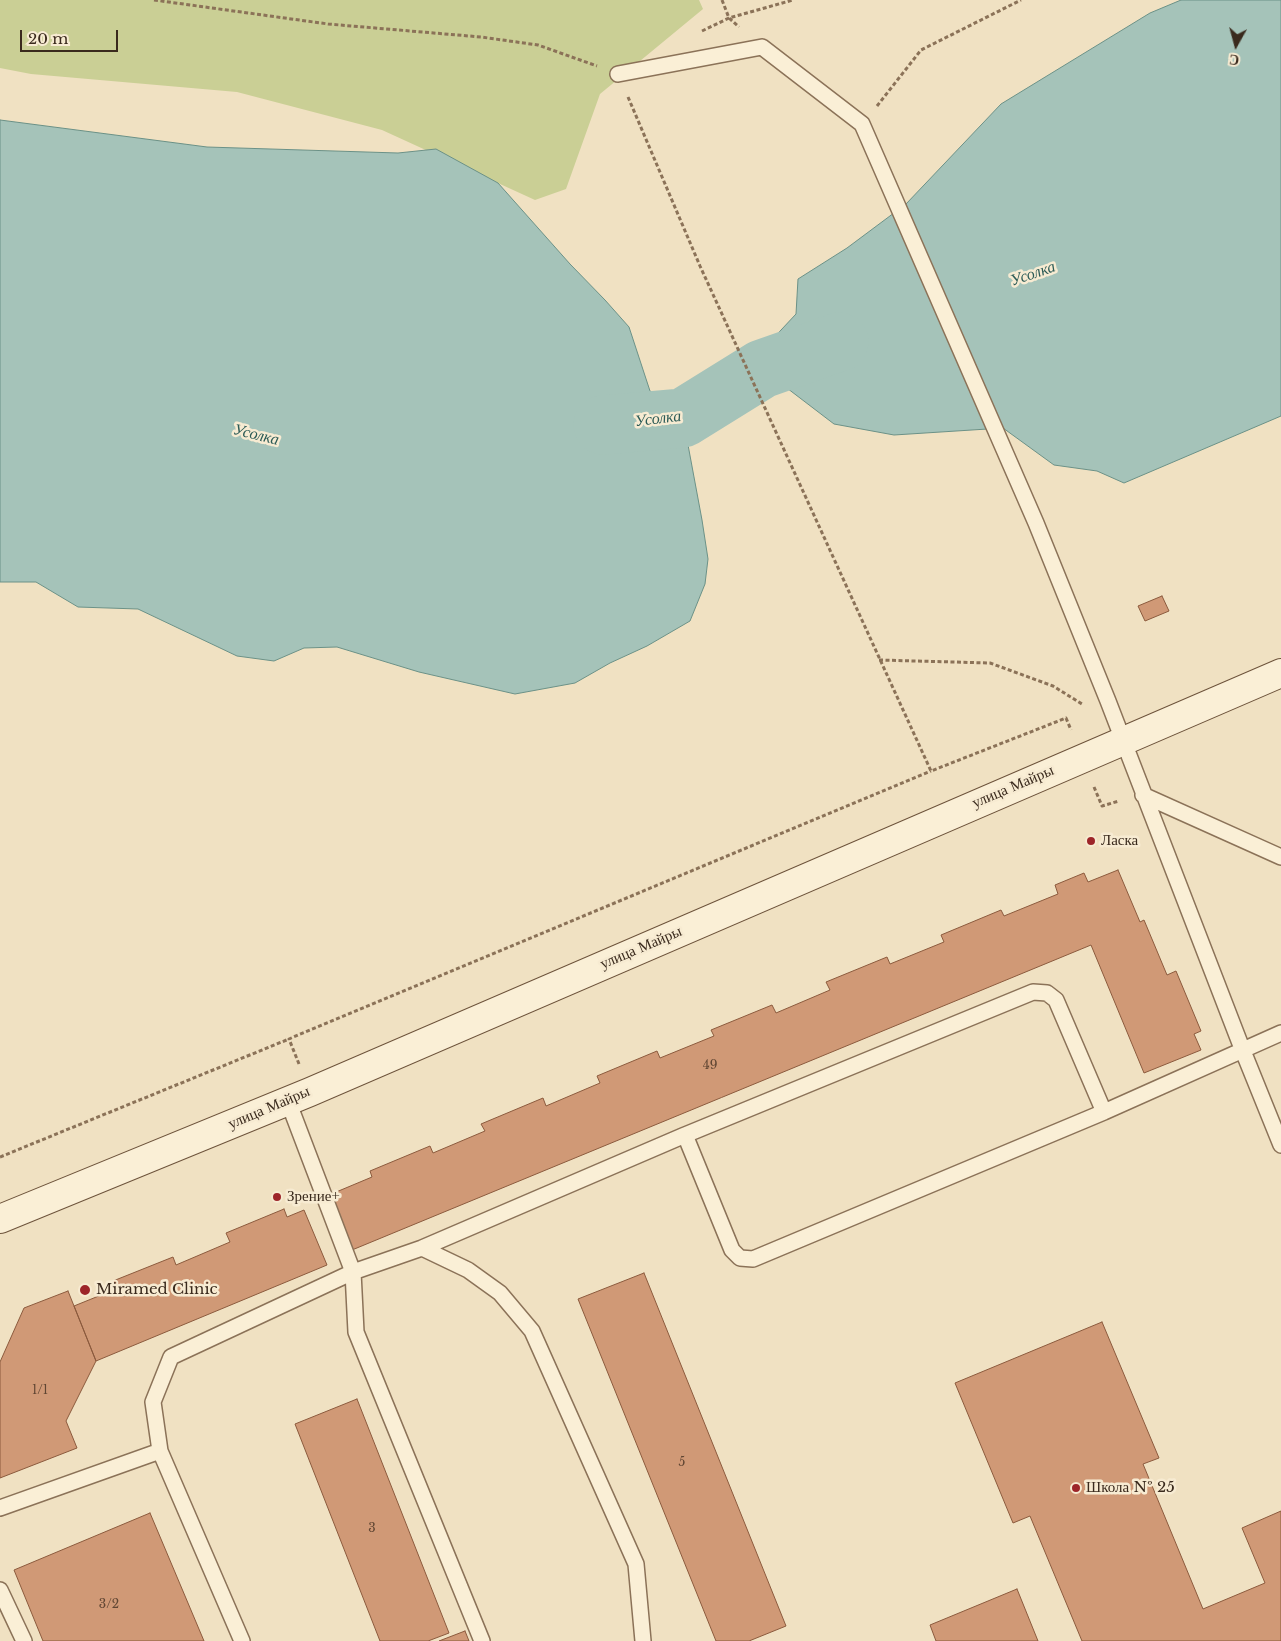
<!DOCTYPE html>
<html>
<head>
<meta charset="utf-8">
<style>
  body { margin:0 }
  #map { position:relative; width:1281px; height:1641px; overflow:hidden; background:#f0e1c2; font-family:"Libre Baskerville",serif }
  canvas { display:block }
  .north { position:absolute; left:1211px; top:20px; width:50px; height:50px; -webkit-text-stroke:4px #f7ebd2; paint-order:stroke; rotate:187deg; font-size:14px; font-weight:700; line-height:20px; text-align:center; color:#3a2a1d }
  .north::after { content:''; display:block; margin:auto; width:18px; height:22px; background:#3a2a1d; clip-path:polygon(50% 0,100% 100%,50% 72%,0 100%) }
  .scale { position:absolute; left:20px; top:30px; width:98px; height:22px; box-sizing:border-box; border:2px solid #3a2a1d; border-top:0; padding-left:6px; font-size:15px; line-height:18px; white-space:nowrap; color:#3a2a1d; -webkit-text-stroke:4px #f7ebd2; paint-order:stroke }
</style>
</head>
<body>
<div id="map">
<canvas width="1281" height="1641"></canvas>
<div class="north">С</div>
<div class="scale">20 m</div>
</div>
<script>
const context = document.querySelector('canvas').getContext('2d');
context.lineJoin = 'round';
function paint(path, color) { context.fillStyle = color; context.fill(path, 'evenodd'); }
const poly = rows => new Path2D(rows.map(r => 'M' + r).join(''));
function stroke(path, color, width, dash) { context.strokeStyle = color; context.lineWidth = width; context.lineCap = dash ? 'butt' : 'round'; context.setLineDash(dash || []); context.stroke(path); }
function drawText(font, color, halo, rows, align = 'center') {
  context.font = font + ' "Libre Baskerville",serif'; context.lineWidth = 5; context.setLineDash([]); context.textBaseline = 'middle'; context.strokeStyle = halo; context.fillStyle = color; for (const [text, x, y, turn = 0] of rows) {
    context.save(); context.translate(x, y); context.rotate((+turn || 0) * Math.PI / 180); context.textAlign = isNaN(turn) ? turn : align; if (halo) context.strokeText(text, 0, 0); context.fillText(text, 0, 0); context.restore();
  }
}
paint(poly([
  [0,0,699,0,703,9,600,94,566,189,535,200,382,130,237,92,31,74,0,68]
]), '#cacf95');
const water = poly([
  [1181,0,1281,0,1281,416,1124,483,1097,471,1054,465,1003,428,894,435,834,424,762,369,767,345,796,314,798,279,847,248,906,204,1001,104,1150,13,1181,0],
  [0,120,207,147,398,153,436,149,498,183,570,264,605,300,629,327,650,391,683,418,702,520,708,559,705,584,690,621,647,646,610,663,575,683,515,694,419,672,337,647,304,648,274,661,237,656,138,609,78,607,36,582,0,582,0,120]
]);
paint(water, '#a5c3b9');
stroke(water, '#6b9187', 1);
stroke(poly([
  [603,425,683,418,762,369,839,342]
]), '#a5c3b9', 59);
const building = poly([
  [1162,596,1169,611,1145,621,1138,606,1162,596],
  [1118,870,1140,922,1144,920,1167,975,1176,971,1201,1031,1194,1034,1201,1050,1144,1073,1091,945,352,1250,329,1195,372,1177,370,1171,430,1146,433,1153,485,1131,481,1124,543,1098,546,1106,600,1083,597,1076,657,1051,660,1058,714,1036,711,1030,772,1005,776,1013,830,990,826,982,887,957,890,964,944,942,941,935,1001,910,1004,916,1058,894,1055,885,1084,873,1088,882,1118,870],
  [284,1209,287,1217,304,1210,327,1265,96,1361,74,1306,116,1289,113,1281,173,1257,176,1265,230,1242,226,1233,284,1209],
  [644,1273,786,1626,749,1641,716,1641,578,1299,644,1273],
  [68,1291,96,1361,66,1421,77,1448,0,1478,0,1362,24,1308,68,1291],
  [1102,1322,1159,1458,1143,1464,1203,1609,1265,1583,1242,1528,1281,1511,1281,1641,1082,1641,1030,1516,1013,1523,955,1383,1102,1322],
  [357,1399,449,1633,428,1641,380,1641,295,1424,357,1399],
  [150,1513,204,1641,43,1641,14,1570,150,1513],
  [1017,1589,1038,1641,936,1641,930,1625,1017,1589],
  [465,1631,469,1641,439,1641,465,1631]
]);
paint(building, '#d09976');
stroke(building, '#8b5a3d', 1);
const lane = poly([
  [618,74,762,47,862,124,1036,523,1108,701,1243,1051,1281,1145],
  [1143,795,1281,857],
  [288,1101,353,1272,422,1248,685,1135,732,1250,740,1258,753,1259,1104,1112,1281,1033],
  [685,1135,1033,992,1047,993,1056,1000,1104,1112],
  [422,1248,468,1270,500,1293,532,1331,636,1564,643,1641],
  [160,1451,242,1641],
  [0,1508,160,1451,153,1402,171,1357,353,1272,356,1332,482,1641],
  [0,1590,24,1641]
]);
const secondary = poly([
  [0,1219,310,1092,1281,673]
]);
stroke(lane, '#8b7258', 18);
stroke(secondary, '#6d533b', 30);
stroke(poly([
  [154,0,328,24,481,37,538,45,597,66],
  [722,0,729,18,739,27],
  [702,31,729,18,793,0],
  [628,97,700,266,931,771,1066,718,1071,730],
  [877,106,921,50,1021,0],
  [879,660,990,663,1053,686,1082,704],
  [1094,787,1102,806,1119,801],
  [299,1064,289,1039,298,1035,931,771],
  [0,1157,289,1039]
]), '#8b7258', 3, [4, 2.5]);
stroke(lane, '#faefd6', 15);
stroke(secondary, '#faefd6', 28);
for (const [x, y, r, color] of [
  [1091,841,5,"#9d2529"],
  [277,1197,5,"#9d2529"],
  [85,1290,6,"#9d2529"],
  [1076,1488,5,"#9d2529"]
]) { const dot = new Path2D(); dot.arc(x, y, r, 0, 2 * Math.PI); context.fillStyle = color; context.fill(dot); stroke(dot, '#f7ebd2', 2); }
drawText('12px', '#604633', null, [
  ["49",710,1066],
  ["1/1",40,1391],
  ["5",682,1463],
  ["3",372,1529],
  ["3/2",109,1605]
]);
drawText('15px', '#3a2a1d', '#f7ebd2', [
  ["улица Майры",1013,787,-23],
  ["улица Майры",641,948,-23],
  ["улица Майры",269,1108,-23]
]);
drawText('15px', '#3a2a1d', '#f7ebd2', [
  ["Ласка",1101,841],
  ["Зрение+",287,1197],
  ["Miramed Clinic",96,1290],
  ["Школа № 25",1086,1488]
], 'left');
drawText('italic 16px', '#2c5b56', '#f7ebd2', [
  ["Усолка",1033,274,-19],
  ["Усолка",658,419,-7],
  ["Усолка",256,435,14]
]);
</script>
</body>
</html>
